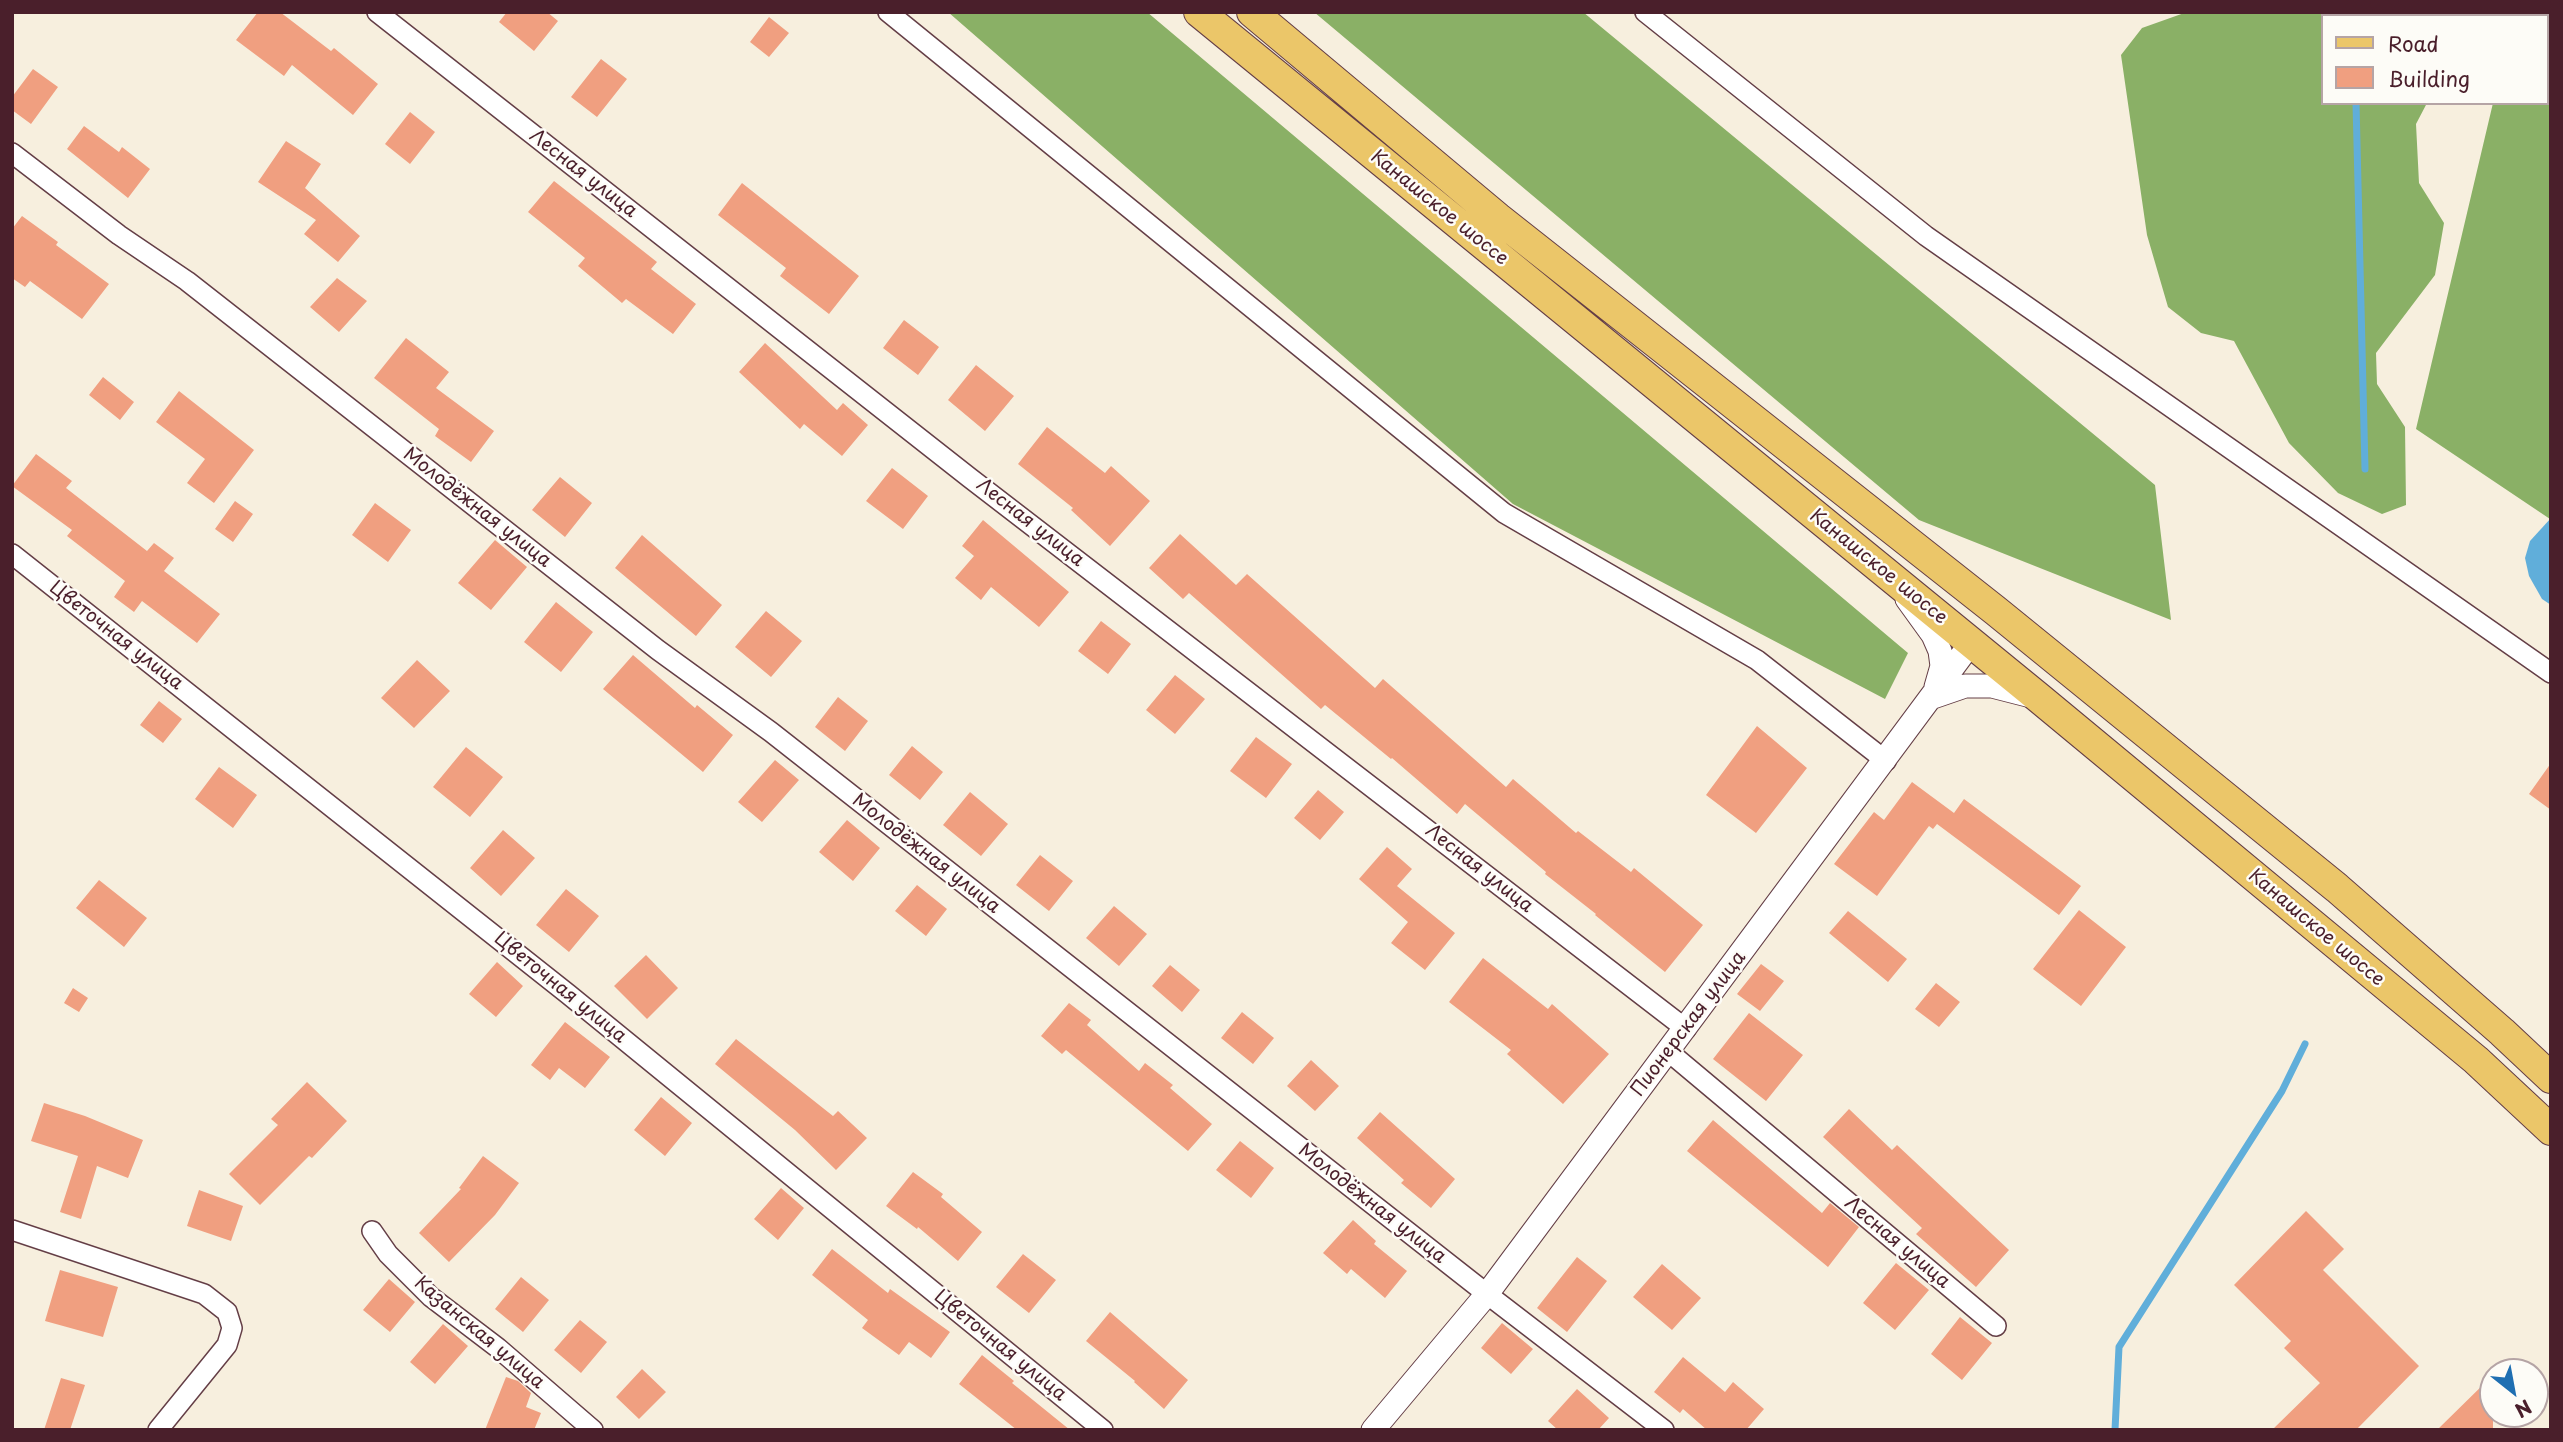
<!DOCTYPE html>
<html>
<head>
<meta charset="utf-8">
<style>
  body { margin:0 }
  #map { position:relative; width:2563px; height:1442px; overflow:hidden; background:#f7efde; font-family:"Playpen Sans",sans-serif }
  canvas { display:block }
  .frame { position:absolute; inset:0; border:14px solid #4a1f2b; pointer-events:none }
  .legend { position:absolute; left:2321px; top:14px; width:228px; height:91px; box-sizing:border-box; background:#fdfcf7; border:2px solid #b5a4a5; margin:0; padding:9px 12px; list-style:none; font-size:21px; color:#4a1f2b }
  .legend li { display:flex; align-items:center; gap:14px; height:35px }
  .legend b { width:35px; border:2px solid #b5a4a5 }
  .north { position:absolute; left:2479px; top:1358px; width:70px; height:70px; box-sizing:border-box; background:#fdfcf7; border:2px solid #b5a4a5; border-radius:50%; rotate:149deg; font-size:19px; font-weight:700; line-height:28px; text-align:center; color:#4a1f2b }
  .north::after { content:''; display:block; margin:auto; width:24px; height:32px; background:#1f6fb2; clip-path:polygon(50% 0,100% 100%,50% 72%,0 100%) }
</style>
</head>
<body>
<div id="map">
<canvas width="2563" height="1442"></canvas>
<div class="frame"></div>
<ul class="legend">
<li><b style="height:9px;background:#ebc669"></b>Road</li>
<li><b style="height:19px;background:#f09f80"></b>Building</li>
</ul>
<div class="north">N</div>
</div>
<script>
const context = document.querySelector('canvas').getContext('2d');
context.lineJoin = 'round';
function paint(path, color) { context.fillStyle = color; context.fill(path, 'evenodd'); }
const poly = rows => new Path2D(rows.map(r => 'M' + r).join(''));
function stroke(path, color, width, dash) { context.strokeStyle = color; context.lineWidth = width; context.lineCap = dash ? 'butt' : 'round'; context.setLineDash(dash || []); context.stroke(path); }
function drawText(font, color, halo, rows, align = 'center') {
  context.font = font + ' "Playpen Sans",sans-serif'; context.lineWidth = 5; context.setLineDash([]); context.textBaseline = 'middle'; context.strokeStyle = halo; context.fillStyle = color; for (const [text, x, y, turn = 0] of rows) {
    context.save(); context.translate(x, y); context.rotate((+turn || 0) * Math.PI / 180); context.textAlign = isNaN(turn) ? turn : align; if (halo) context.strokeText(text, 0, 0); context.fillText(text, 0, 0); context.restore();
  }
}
paint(poly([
  [948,12,1147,12,1908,653,1885,699,1513,504],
  [1314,12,1583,12,2155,485,2171,620,1919,520],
  [2187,12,2551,12,2550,519,2416,429,2493,103,2547,103,2547,16,2323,16,2323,103,2427,103,2416,124,2419,183,2444,223,2435,275,2376,353,2377,384,2405,427,2406,505,2382,514,2338,493,2289,443,2234,341,2201,333,2168,307,2147,235,2121,55,2142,28]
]), '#8ab066');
paint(poly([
  [2551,518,2551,605,2542,599,2529,576,2525,558,2530,541]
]), '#60aeda');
stroke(poly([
  [2353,12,2353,16],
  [2356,103,2365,469],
  [2115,1430,2119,1347,2282,1091,2305,1044]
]), '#60aeda', 7);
paint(poly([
  [258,12,280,12,331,51,334,48,378,84,353,115,292,65,284,76,236,40],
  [507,12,547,12,558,21,534,51,499,22],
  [769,17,789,33,769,57,750,42],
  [601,59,627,79,597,117,571,97],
  [33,69,58,87,31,124,12,110,12,97],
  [410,112,435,132,410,164,385,144],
  [84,126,119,152,122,147,150,169,128,198,67,149],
  [286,141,321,164,305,188,360,236,338,262,304,234,316,220,258,182],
  [554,181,657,262,651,269,696,304,673,334,626,299,622,303,578,266,585,258,528,212],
  [742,183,859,276,829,314,780,276,786,268,718,215],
  [22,216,58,242,56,245,109,284,82,319,30,281,25,287,12,278,12,229],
  [337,278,367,301,339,332,310,307],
  [904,320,939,347,918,375,883,348],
  [406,338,449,372,436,388,494,431,471,462,435,436,439,429,374,378],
  [765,343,837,410,843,403,868,425,842,456,804,424,800,429,739,372],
  [976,365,1014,396,985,431,948,400],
  [103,377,134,402,120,420,89,395],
  [179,391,254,450,214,503,187,483,205,459,156,422],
  [1047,427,1105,473,1111,466,1150,501,1110,546,1071,510,1073,508,1018,464],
  [36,454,72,481,66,488,147,551,154,543,174,558,164,571,220,614,197,643,142,601,134,612,114,597,125,581,67,536,72,530,12,486],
  [892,468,928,496,903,529,866,501],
  [560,477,592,503,565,537,532,510],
  [235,501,253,514,233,542,215,529],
  [375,503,411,530,388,562,352,535],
  [983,520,1069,592,1039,627,991,587,981,600,955,578,974,556,962,546],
  [1180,534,1236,585,1247,574,1375,688,1383,679,1506,787,1513,779,1576,833,1578,831,1631,872,1634,868,1703,925,1665,972,1595,915,1596,914,1545,874,1546,872,1465,804,1457,814,1392,758,1391,759,1325,705,1321,709,1189,593,1183,599,1149,568],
  [642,535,722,605,696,636,615,568],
  [495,540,527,567,491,610,458,583],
  [556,602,593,632,561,672,524,642],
  [766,611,802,641,771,677,735,647],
  [1101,621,1131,644,1108,674,1078,651],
  [633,655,695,708,697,705,733,735,703,772,603,689],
  [417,660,450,691,414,728,381,698],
  [1175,675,1205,699,1175,734,1146,710],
  [838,697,868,721,845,751,815,727],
  [159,701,182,719,163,743,140,725],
  [1757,726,1807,768,1756,833,1706,795],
  [1256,737,1292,764,1266,798,1230,771],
  [912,746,943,772,920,800,889,775],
  [466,747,503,777,470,817,433,787],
  [775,760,799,780,762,822,738,802],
  [2551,763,2551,810,2529,794],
  [219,767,257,795,233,828,195,799],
  [1912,782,1954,813,1964,799,2081,886,2059,915,1937,824,1933,829,1929,826,1877,896,1834,864,1874,812,1884,820],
  [1318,790,1344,812,1320,840,1294,818],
  [970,792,1008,824,981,856,943,825],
  [847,820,880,848,853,881,819,852],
  [503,830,535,858,501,896,470,868],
  [1387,847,1412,869,1397,886,1455,933,1425,970,1391,943,1408,922,1359,879],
  [1040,855,1073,881,1049,911,1016,885],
  [99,880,147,918,124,947,76,908],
  [917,885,947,909,926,936,895,911],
  [566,889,599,916,569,952,536,925],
  [1114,906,1147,934,1119,966,1086,938],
  [2079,910,2126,947,2081,1006,2033,969],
  [1848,911,1907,959,1888,982,1829,933],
  [646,955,678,988,647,1019,614,986],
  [1483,958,1548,1009,1552,1004,1609,1054,1563,1104,1507,1054,1511,1050,1449,1002],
  [497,962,523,986,496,1017,469,994],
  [1761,964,1784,981,1760,1011,1737,994],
  [1170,965,1200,990,1182,1012,1152,986],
  [1936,983,1960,1002,1939,1027,1915,1009],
  [73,988,88,998,79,1012,64,1003],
  [1069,1003,1091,1020,1087,1025,1139,1071,1145,1063,1173,1085,1170,1088,1212,1124,1188,1151,1066,1050,1062,1054,1041,1036],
  [1242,1012,1274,1038,1253,1064,1221,1038],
  [1749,1013,1803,1055,1766,1101,1713,1059],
  [565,1022,610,1057,585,1088,559,1068,550,1080,531,1065],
  [736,1039,833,1116,838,1111,867,1138,836,1170,795,1130,715,1064],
  [1311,1060,1339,1086,1315,1111,1287,1086],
  [307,1082,347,1121,312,1158,309,1156,260,1205,229,1174,278,1125,271,1119],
  [661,1097,692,1123,665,1156,634,1130],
  [44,1103,85,1116,143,1140,128,1178,97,1166,81,1219,60,1212,78,1156,31,1141],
  [1849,1109,1892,1150,1897,1145,2009,1250,1976,1287,1916,1234,1922,1228,1823,1137],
  [1380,1112,1455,1179,1431,1208,1401,1183,1404,1180,1357,1138],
  [1713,1120,1822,1213,1830,1203,1859,1227,1828,1267,1687,1151],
  [1240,1141,1274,1168,1251,1198,1216,1170],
  [483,1156,519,1183,495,1215,449,1262,419,1233,461,1189,459,1188],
  [913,1172,943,1194,941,1197,982,1232,958,1261,918,1227,917,1229,886,1206],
  [781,1188,804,1208,778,1240,754,1219],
  [199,1190,243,1206,231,1241,187,1226],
  [2306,1211,2344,1249,2323,1270,2419,1366,2356,1430,2272,1430,2320,1383,2284,1348,2291,1341,2234,1285],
  [1353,1220,1376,1241,1374,1244,1407,1271,1385,1298,1351,1269,1347,1274,1323,1253],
  [832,1249,888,1293,890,1289,950,1332,931,1358,909,1342,899,1355,862,1328,868,1320,812,1275],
  [1023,1254,1056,1280,1029,1313,996,1287],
  [1577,1257,1607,1281,1567,1332,1537,1308],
  [1896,1263,1929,1290,1895,1330,1863,1303],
  [1662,1264,1701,1298,1672,1330,1633,1297],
  [60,1270,118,1287,103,1337,45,1321],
  [521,1277,549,1300,523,1332,495,1309],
  [389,1279,415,1302,390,1332,363,1310],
  [1110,1312,1188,1380,1164,1409,1134,1382,1135,1381,1086,1341],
  [1960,1317,1992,1343,1962,1380,1931,1354],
  [580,1320,607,1342,581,1373,554,1350],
  [1502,1323,1533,1349,1511,1374,1481,1348],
  [443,1324,468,1346,435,1384,410,1362],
  [982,1355,1014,1381,1012,1383,1070,1430,1017,1430,959,1384],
  [1683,1357,1725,1392,1733,1382,1764,1409,1746,1430,1707,1430,1683,1409,1680,1413,1654,1392],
  [642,1369,666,1392,639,1419,616,1397],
  [2493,1375,2493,1430,2437,1430],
  [506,1377,518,1381,531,1393,526,1407,541,1413,534,1430,485,1430],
  [61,1378,85,1385,70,1430,44,1430],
  [1577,1389,1609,1418,1598,1430,1558,1430,1548,1421]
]), '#f09f80');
const minor = poly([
  [377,12,970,478,1686,1029],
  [888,12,1504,513,1757,660,1886,761],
  [1645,12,1926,236,2551,673],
  [12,153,119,235,187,281,658,650,771,732,1487,1294,1664,1430],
  [12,554,568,994,1103,1430],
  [1669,1052,1996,1326],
  [12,1230,204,1294,227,1312,232,1328,227,1345,158,1430],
  [372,1231,388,1254,431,1297,498,1348,593,1430]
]);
const tertiary = poly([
  [1907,599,1933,635,1940,651,1942,666,1936,687],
  [1933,697,1965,686,1992,686,2035,697],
  [1373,1430,1487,1294,1971,643]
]);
const primary = poly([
  [1199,12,2039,698,2476,1060,2551,1130],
  [1252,12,1498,218,1996,611,2337,888,2502,1032,2551,1078]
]);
stroke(minor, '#643e46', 22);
stroke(tertiary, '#643e46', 25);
stroke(primary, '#643e46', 32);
stroke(minor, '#fff', 19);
stroke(tertiary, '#fff', 23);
stroke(primary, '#ebc669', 30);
drawText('19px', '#4a1f2b', '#fdfcf7', [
  ["Лесная улица",583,174,38],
  ["Канашское шоссе",1439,208,39],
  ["Молодёжная улица",477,508,38],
  ["Лесная улица",1030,523,38],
  ["Канашское шоссе",1878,567,39],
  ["Цветочная улица",116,636,38],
  ["Молодёжная улица",926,854,38],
  ["Лесная улица",1479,869,38],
  ["Канашское шоссе",2316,928,40],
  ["Цветочная улица",560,988,39],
  ["Пионерская улица",1689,1024,-53],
  ["Молодёжная улица",1372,1204,38],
  ["Лесная улица",1897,1243,40],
  ["Казанская улица",479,1333,40],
  ["Цветочная улица",1000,1346,39]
]);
</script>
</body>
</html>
